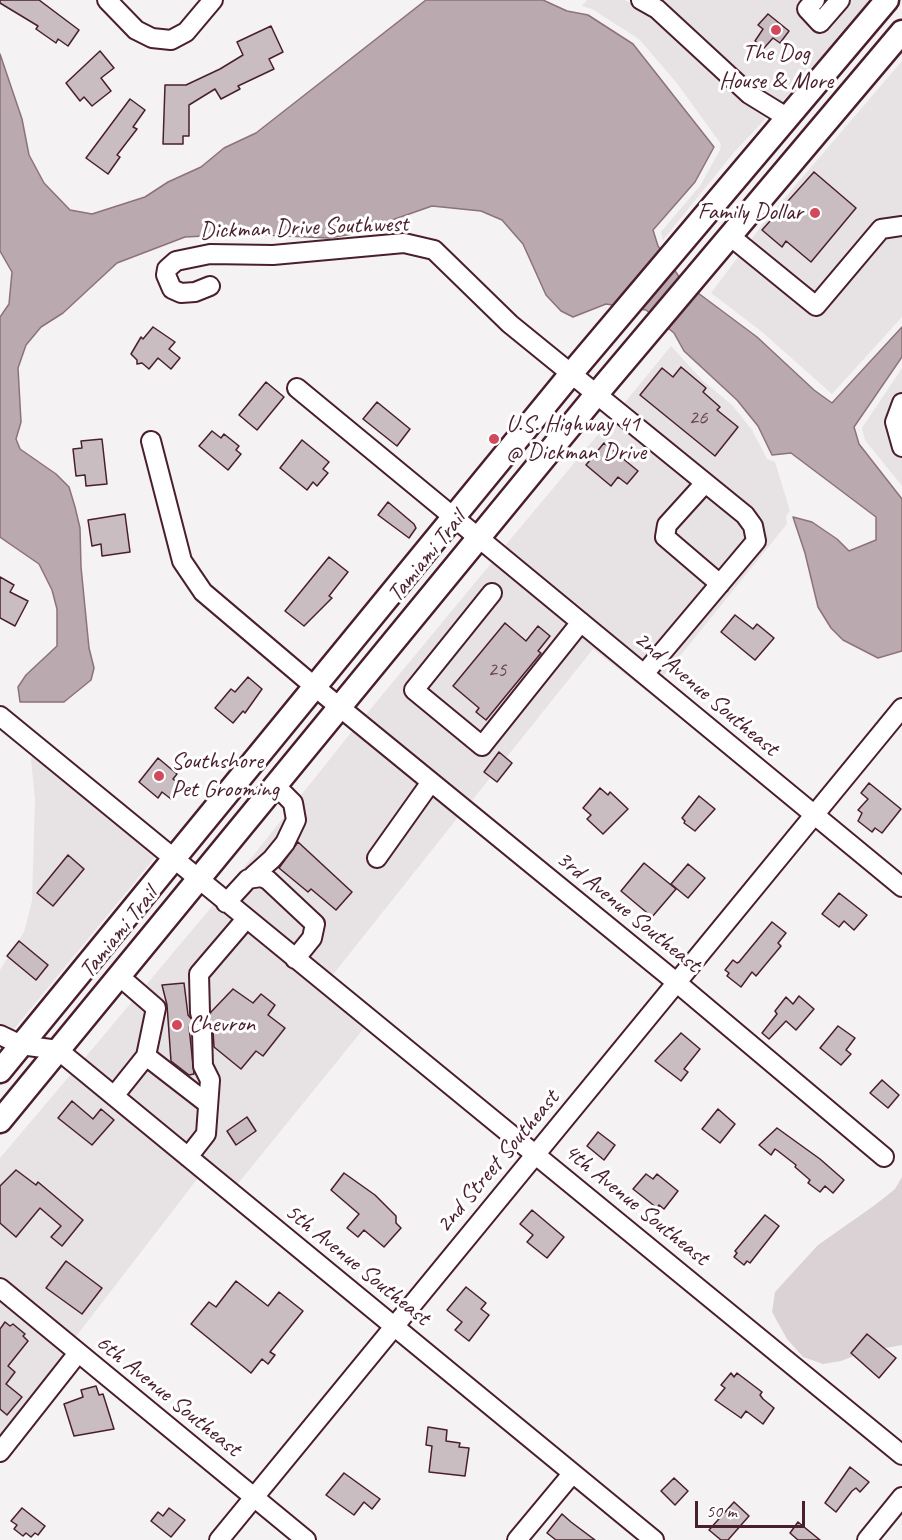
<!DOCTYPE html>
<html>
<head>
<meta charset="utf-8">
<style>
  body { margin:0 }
  #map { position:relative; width:902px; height:1540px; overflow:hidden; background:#f4f2f2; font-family:Caveat,sans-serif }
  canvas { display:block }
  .scale { position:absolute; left:695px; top:1501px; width:110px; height:27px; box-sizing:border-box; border:3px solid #4a1f2b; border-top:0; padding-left:8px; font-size:18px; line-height:21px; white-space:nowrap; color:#4a1f2b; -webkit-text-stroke:4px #fff; paint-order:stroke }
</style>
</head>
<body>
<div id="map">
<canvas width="902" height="1540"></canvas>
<div class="scale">50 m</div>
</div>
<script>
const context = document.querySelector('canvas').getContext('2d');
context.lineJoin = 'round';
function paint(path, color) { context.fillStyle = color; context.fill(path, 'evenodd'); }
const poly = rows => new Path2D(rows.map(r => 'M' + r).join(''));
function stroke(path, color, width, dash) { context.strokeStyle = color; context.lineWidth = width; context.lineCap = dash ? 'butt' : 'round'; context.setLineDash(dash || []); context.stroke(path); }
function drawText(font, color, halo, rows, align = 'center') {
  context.font = font + ' Caveat,sans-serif'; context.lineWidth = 6; context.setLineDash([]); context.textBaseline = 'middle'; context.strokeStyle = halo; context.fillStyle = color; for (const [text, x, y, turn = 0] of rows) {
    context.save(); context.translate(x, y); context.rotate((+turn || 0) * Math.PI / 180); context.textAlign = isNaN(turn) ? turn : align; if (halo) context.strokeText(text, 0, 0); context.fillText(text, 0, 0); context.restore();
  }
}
paint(poly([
  [587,0,625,0,652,16,769,115,735,151,663,240,661,232,700,186,720,150,721,144,676,82,639,39,592,9,582,6],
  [658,0,874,0,781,103,754,87],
  [902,61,902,317,832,394,761,331,711,293,766,220],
  [671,346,702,380,732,405,752,430,767,459,775,462,790,511,786,516,787,524,662,678,655,673,763,537,622,406],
  [902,368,902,486,865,440,862,428],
  [611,419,738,521,746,540,644,663,504,547],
  [493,561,651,691,649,693,593,649,470,803,364,717],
  [353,730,459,816,331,977,225,891],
  [34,755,156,856,0,1046,0,970,24,932,32,901,35,799,31,759],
  [214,904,365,1027,236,1186,83,1060],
  [72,1073,225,1199,198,1178,74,1339,0,1277,0,1158],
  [0,1300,64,1353,0,1437]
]), '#e7e2e3');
paint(poly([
  [902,1177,902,1345,864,1352,841,1361,823,1364,803,1357,787,1339,772,1312,775,1292,818,1245,875,1205,895,1189]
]), '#dbd2d5');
const water = poly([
  [426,0,543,0,567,11,588,15,633,44,714,147,695,182,653,230,658,246,682,281,757,337,814,390,832,403,902,327,902,357,854,427,859,444,902,499,902,651,878,658,843,640,831,628,818,607,805,553,793,517,812,522,837,539,849,551,876,540,876,517,791,453,772,455,758,426,737,400,684,351,674,333,646,310,606,304,573,317,561,311,546,295,523,244,502,220,481,211,432,206,352,234,329,238,243,234,185,237,117,263,63,313,41,327,26,345,18,368,21,422,16,439,20,449,56,474,69,487,75,507,80,528,81,567,89,648,94,668,91,680,64,702,20,702,18,687,26,675,57,646,57,609,52,590,39,564,0,537,0,317,9,304,12,272,0,251,0,54,22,119,29,155,44,183,70,210,92,214,145,197,168,182,201,167,224,148,256,133,426,0]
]);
paint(water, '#baa9ae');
stroke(water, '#8d727a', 1.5);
const building = poly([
  [0,0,39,0,79,30,68,46,58,39,56,43,36,29,38,26,0,3,0,0],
  [768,14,789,31,780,43,773,38,764,48,755,41,763,29,758,25,768,14],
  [271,26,283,52,269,59,274,69,238,86,240,89,221,99,215,89,189,105,189,136,183,136,183,144,163,144,165,85,186,85,220,69,243,55,237,42,271,26],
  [100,51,114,68,101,78,111,91,92,106,84,97,80,101,66,83,100,51],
  [130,99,145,110,133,127,137,129,117,155,120,157,108,174,86,158,130,99],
  [814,172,856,208,811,262,786,241,782,247,762,230,814,172],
  [153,327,175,342,169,349,180,358,171,369,158,358,149,369,142,363,137,364,137,360,131,354,141,337,143,339,153,327],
  [681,367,706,388,703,392,720,407,717,410,738,427,715,456,640,395,662,368,673,377,681,367],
  [266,382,284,397,257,430,239,415,266,382],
  [377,402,410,429,397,446,363,419,377,402],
  [212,431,221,438,224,434,239,446,236,450,241,454,228,470,199,446,212,431],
  [102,439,107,484,86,486,85,475,76,476,73,449,82,448,81,441,102,439],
  [302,440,329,462,323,469,328,473,317,486,313,482,307,490,280,468,302,440],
  [604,443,638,471,627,484,618,477,611,486,586,465,604,443],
  [388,502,414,524,416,528,409,538,378,515,388,502],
  [125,514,130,552,102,556,101,544,92,546,88,520,125,514],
  [329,557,348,572,329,596,332,598,304,626,285,611,329,557],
  [0,577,14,585,10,592,28,601,15,626,0,618,0,577],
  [735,615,753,629,757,624,774,638,755,660,721,632,735,615],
  [505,623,526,641,538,626,550,636,538,651,541,653,486,720,476,712,479,708,453,686,505,623],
  [248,677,262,689,245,713,243,711,233,723,215,708,231,689,235,692,248,677],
  [499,752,512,763,497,782,484,772,499,752],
  [158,758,177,774,173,779,182,786,171,799,162,792,158,798,139,782,158,758],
  [869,783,901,809,882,833,875,828,872,832,858,821,862,813,858,810,868,799,861,793,869,783],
  [600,788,608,795,610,792,628,809,603,834,587,819,591,815,583,808,600,788],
  [699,796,715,809,695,831,684,823,685,821,682,818,699,796],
  [298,842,352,892,336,910,311,889,308,892,279,868,298,842],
  [68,855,84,869,53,906,37,893,68,855],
  [644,863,676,889,652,917,621,891,644,863],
  [688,864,705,878,688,898,671,884,688,864],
  [839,893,867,915,854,930,844,921,839,927,822,914,839,893],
  [772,922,786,933,778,943,781,946,756,976,752,972,741,987,727,976,729,973,725,970,733,960,737,963,739,962,772,922],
  [19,941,48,965,36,980,7,956,19,941],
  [184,983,188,1015,195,1023,192,1029,189,1027,194,1074,189,1075,171,1061,167,1005,162,985,184,983],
  [233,989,253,1003,261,994,275,1005,268,1015,285,1028,263,1056,256,1051,241,1069,214,1047,213,1031,207,1022,211,1012,233,989],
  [799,996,814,1009,796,1030,786,1021,769,1039,762,1033,777,1014,775,1011,786,997,793,1004,799,996],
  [838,1026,855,1038,846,1050,851,1054,841,1065,820,1048,838,1026],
  [681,1033,700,1049,684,1069,688,1072,681,1081,655,1061,681,1033],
  [882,1080,899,1095,888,1108,870,1093,882,1080],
  [72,1101,93,1119,101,1109,114,1120,92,1145,58,1118,72,1101],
  [718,1109,735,1124,720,1143,702,1129,718,1109],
  [247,1117,256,1131,236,1145,227,1131,247,1117],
  [777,1128,820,1159,844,1180,833,1193,825,1186,820,1192,808,1183,810,1180,795,1167,796,1165,778,1151,775,1149,771,1155,759,1145,777,1128],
  [598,1132,615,1145,604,1160,587,1146,598,1132],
  [16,1170,36,1185,38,1182,83,1220,62,1246,51,1237,61,1226,40,1208,16,1237,0,1223,0,1186,16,1170],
  [344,1173,375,1195,396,1216,396,1223,401,1228,384,1247,364,1230,358,1237,347,1228,359,1214,331,1190,344,1173],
  [646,1174,653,1179,657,1174,678,1191,664,1209,659,1205,657,1208,633,1189,646,1174],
  [532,1210,564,1237,547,1258,527,1242,533,1235,520,1224,532,1210],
  [765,1215,779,1226,750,1263,747,1261,744,1265,734,1257,737,1253,735,1251,765,1215],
  [66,1261,102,1288,82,1314,46,1288,66,1261],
  [236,1281,268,1306,279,1292,303,1311,270,1352,275,1355,268,1364,262,1359,251,1373,191,1324,209,1302,216,1307,236,1281],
  [466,1287,486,1303,481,1309,489,1315,469,1341,455,1330,462,1322,447,1310,466,1287],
  [5,1322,10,1326,13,1324,25,1334,23,1336,28,1341,8,1366,15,1372,6,1384,22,1397,7,1415,0,1409,0,1329,5,1322],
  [867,1334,896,1358,879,1378,851,1353,867,1334],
  [731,1373,734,1377,737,1373,762,1392,760,1395,763,1399,774,1408,763,1424,746,1411,741,1418,715,1400,725,1388,721,1385,731,1373],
  [96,1386,99,1395,103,1394,114,1429,74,1436,64,1404,83,1397,81,1390,96,1386],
  [428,1427,447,1430,446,1441,460,1443,459,1447,469,1448,465,1476,429,1472,432,1446,426,1445,428,1427],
  [850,1467,869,1482,860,1492,856,1488,852,1491,836,1512,825,1503,850,1467],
  [344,1473,380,1499,372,1509,364,1502,354,1515,326,1495,344,1473],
  [674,1478,688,1491,675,1505,661,1491,674,1478],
  [734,1502,749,1516,728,1540,721,1540,709,1530,734,1502],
  [22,1508,45,1526,38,1535,35,1533,31,1537,26,1533,23,1536,14,1529,17,1525,11,1521,22,1508],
  [169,1508,185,1520,171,1537,151,1521,158,1512,163,1516,169,1508],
  [562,1514,571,1522,595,1540,556,1540,547,1533,562,1514],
  [798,1522,820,1540,798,1540,790,1533,798,1522]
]);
paint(building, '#cabdc1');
stroke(building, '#4a1f2b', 1.5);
const minor = poly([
  [107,0,136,30,152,38,171,40,186,32,213,0],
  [641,0,657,9,749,94,788,118],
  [815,0,807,9,820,23,840,0],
  [730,236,816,306,881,229,902,226],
  [210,286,195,292,181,293,172,289,166,275,167,269,176,261,210,254,273,255,404,243,434,250,510,324,745,515,753,526,756,541,644,674],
  [297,388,902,887],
  [902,403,895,422,902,447],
  [151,441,182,561,203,592,315,687,676,982,884,1157],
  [705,483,667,525,665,537,720,584],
  [492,593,414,690,482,746,581,622],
  [0,716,902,1455],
  [377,858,431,782],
  [253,876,272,859,285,843,296,820,293,803,275,785],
  [226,903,248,879,261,877,268,880,315,924,312,938,295,959],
  [119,976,156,1008,146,1056],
  [200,1013,199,974,246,919],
  [0,1035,21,1045,58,1050,654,1540],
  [114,1096,146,1056,208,1104],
  [188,1157,206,1134,210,1080,203,1066,202,1032],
  [0,1288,306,1540],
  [0,1452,78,1353],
  [219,1540,902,708],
  [517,1540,572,1474],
  [867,1540,902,1497]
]);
const major = poly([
  [0,1071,570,375,887,0],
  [0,1121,595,396,902,32]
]);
stroke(minor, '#4a1f2b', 22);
stroke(major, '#4a1f2b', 27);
stroke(minor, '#fff', 18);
stroke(major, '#fff', 22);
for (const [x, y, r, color] of [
  [776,30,6,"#d1495b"],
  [815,213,6,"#d1495b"],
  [494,439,6,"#d1495b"],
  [159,776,6,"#d1495b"],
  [177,1025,6,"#d1495b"]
]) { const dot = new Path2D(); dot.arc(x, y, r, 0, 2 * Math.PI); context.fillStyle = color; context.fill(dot); stroke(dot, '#fff', 2); }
drawText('21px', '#6a4650', null, [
  ["26",698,418],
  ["25",497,670]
]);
drawText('24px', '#4a1f2b', '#fff', [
  ["The Dog",776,54,"center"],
  ["House & More",776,82,"center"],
  ["Family Dollar",803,213,"right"],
  ["U.S. Highway 41",506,425],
  ["@ Dickman Drive",506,453],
  ["Southshore",171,762],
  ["Pet Grooming",171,790],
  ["Chevron",189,1025]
], 'left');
drawText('24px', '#4a1f2b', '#fff', [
  ["Dickman Drive Southwest",304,228,-2],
  ["Tamiami Trail",427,557,-51],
  ["2nd Avenue Southeast",706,694,40],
  ["3rd Avenue Southeast",628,912,39],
  ["Tamiami Trail",119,933,-51],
  ["2nd Street Southeast",498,1162,-50],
  ["4th Avenue Southeast",636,1205,39],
  ["5th Avenue Southeast",357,1265,39],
  ["6th Avenue Southeast",168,1396,39]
]);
</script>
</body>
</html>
